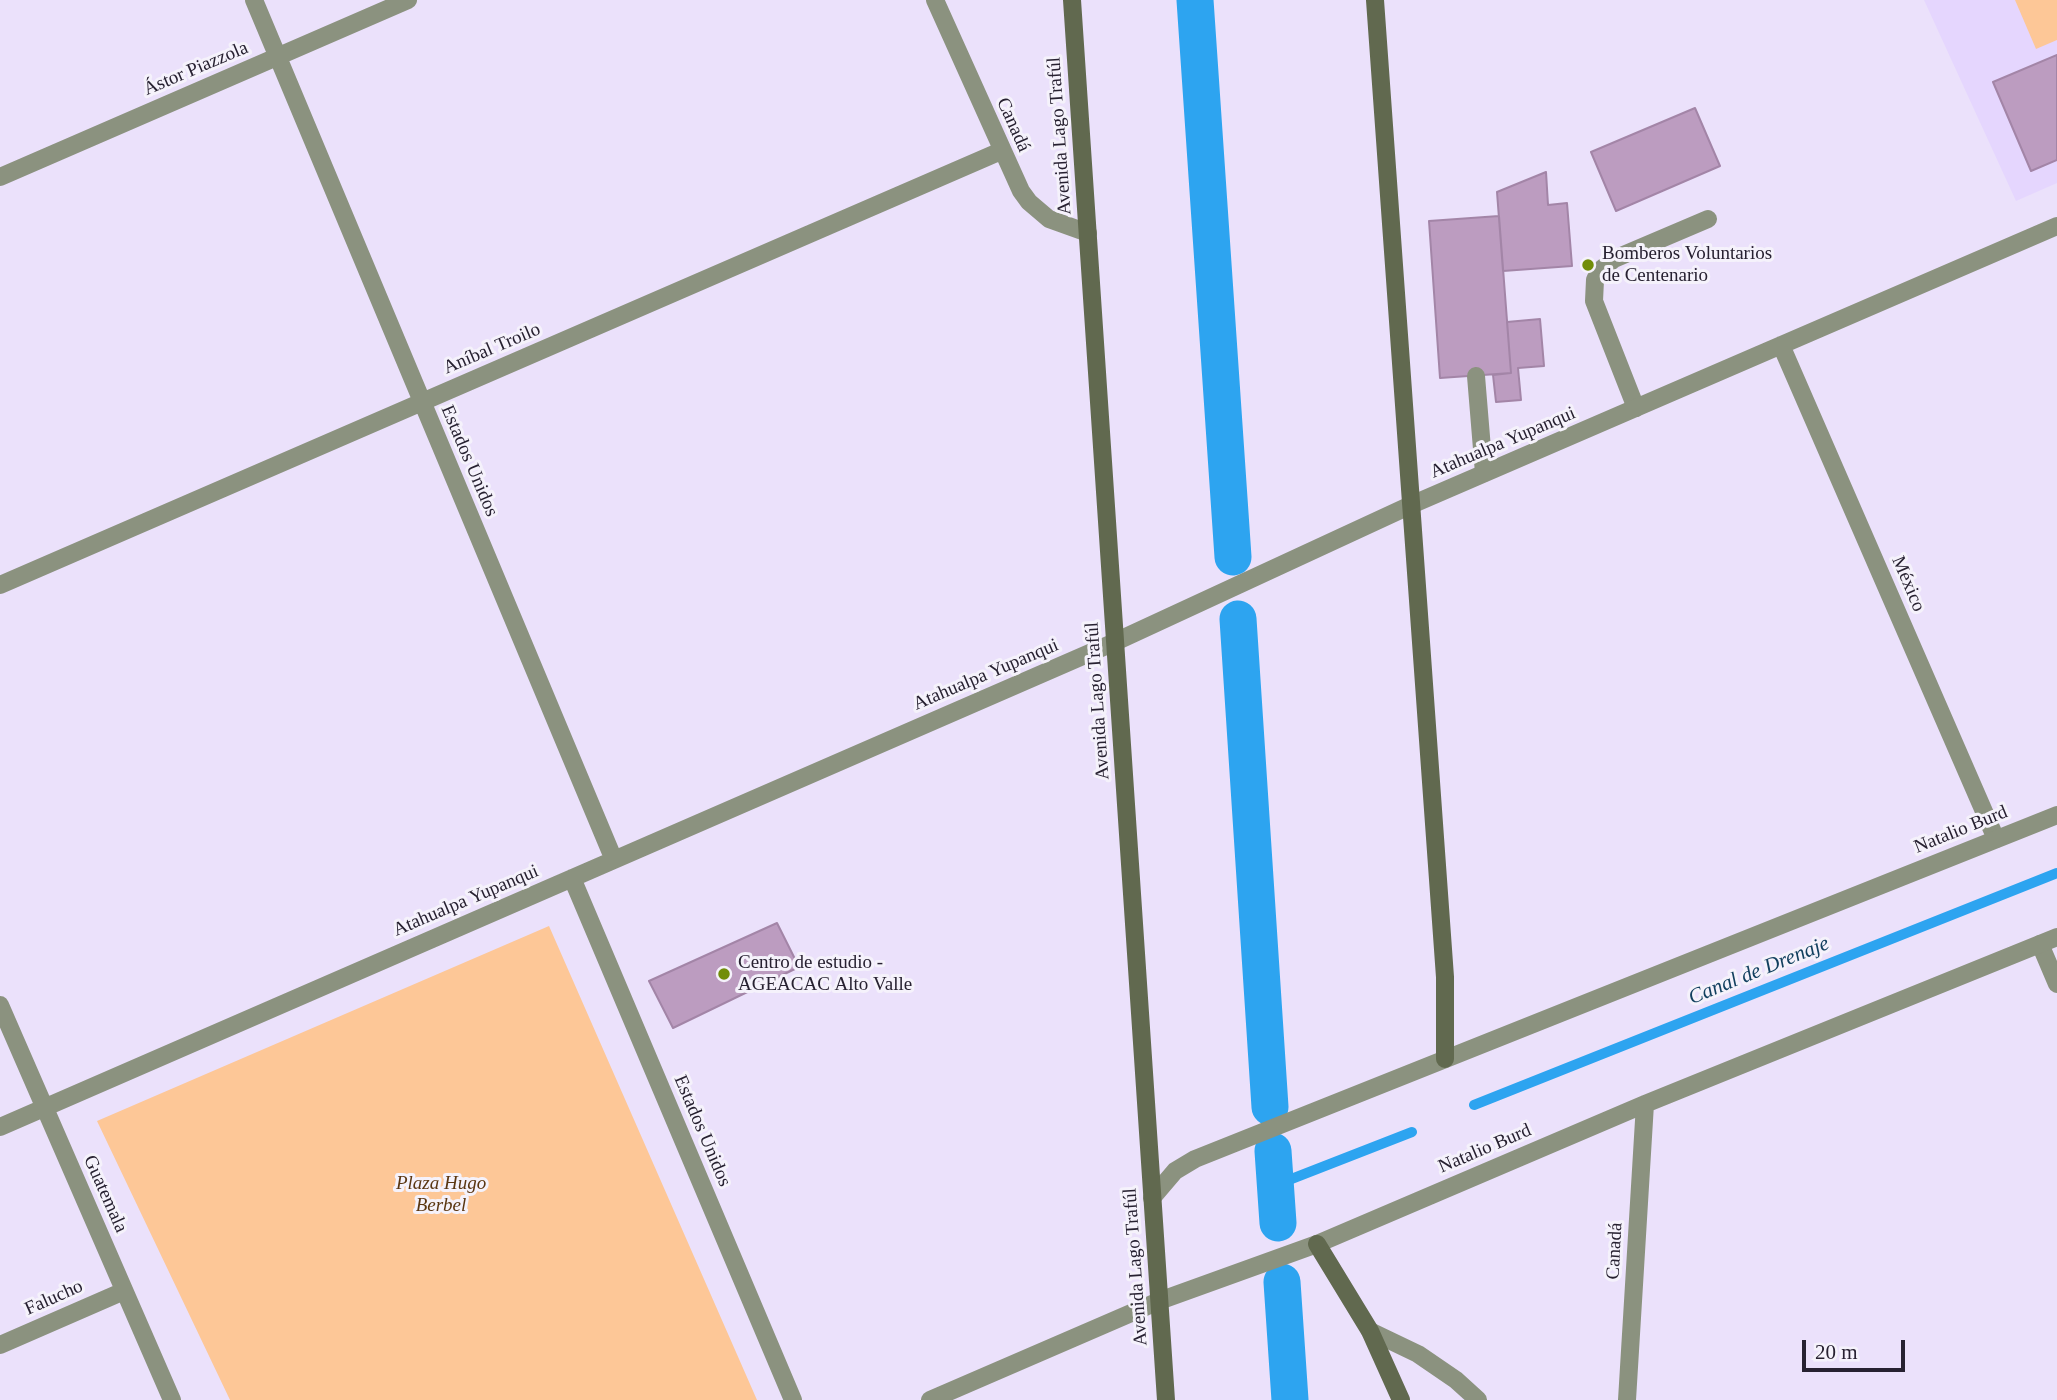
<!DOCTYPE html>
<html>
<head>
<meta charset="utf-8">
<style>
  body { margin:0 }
  #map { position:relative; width:2057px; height:1400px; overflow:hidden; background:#ebe1fb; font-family:Georgia,serif }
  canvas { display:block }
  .scale { position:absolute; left:1802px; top:1340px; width:103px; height:32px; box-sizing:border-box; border:4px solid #272131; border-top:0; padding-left:9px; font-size:21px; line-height:24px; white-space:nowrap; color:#272131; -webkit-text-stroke:5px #f5f2fb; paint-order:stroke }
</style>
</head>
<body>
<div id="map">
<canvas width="2057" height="1400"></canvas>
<div class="scale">20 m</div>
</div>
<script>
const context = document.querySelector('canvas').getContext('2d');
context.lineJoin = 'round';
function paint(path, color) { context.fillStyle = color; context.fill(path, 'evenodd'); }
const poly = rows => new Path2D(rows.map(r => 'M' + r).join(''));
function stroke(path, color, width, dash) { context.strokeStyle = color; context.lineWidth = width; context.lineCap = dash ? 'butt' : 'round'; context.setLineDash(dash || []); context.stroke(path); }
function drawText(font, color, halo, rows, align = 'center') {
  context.font = font + ' Georgia,serif'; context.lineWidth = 6; context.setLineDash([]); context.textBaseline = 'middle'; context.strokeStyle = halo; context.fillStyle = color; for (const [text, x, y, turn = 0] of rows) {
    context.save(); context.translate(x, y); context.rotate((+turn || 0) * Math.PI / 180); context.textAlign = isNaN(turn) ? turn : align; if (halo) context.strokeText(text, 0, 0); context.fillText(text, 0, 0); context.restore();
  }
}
paint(poly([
  [1924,0,2057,0,2057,183,2016,201]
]), '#e5d6fe');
paint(poly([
  [2015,0,2057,0,2057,40,2036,49],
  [549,926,757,1400,230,1400,97,1121]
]), '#fdc797');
stroke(poly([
  [1474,1105,2057,873],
  [1276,1185,1412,1132]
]), '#2da4f0', 10);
stroke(poly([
  [1195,0,1233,557],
  [1238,619,1270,1107],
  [1273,1151,1278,1223],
  [1282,1282,1290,1400]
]), '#2da4f0', 37);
const building = poly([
  [2057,55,2057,160,2031,171,1993,82,2057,55],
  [1695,108,1720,166,1616,211,1591,152,1695,108],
  [1546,172,1548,205,1567,203,1572,266,1503,271,1497,192,1546,172],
  [1499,216,1511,373,1440,378,1429,221,1499,216],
  [1540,319,1544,366,1518,368,1521,400,1496,402,1493,375,1511,373,1507,322,1540,319],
  [777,923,799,967,673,1028,649,981,777,923]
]);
paint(building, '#bc9cc0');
stroke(building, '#a385a7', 2);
stroke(poly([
  [1476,376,1484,473],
  [1636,408,1594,301,1595,280,1599,271,1614,259,1708,219]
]), '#8b927f', 18);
stroke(poly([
  [254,0,614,860],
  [935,0,1021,191,1029,202,1049,219,1088,233],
  [0,177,408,0],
  [1781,345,1996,839],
  [0,585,1001,151],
  [572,878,793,1400],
  [2040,944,2057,984],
  [0,1005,172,1400],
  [0,1127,1115,642,1411,505,2057,226],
  [0,1345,124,1291]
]), '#8b927f', 18);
stroke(poly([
  [1152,1198,1175,1171,1195,1159,2057,815],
  [1370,1331,1418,1354,1456,1380,1478,1400],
  [930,1400,1159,1301,1317,1244,1645,1104,2057,937],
  [1627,1400,1645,1104]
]), '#8b927f', 18);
stroke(poly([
  [1072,0,1166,1400],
  [1375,0,1445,977,1445,1059],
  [1317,1244,1370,1331,1401,1400]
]), '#61694f', 18);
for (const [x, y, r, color] of [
  [1588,265,7,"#718d08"],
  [724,974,7,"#718d08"]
]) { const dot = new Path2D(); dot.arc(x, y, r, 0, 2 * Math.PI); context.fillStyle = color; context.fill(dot); stroke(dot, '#f5f2fb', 2.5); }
drawText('19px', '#272131', '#f5f2fb', [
  ["Ástor Piazzola",196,69,-23],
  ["Canadá",1013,125,66],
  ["Avenida Lago Trafúl",1060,136,-94],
  ["Aníbal Troilo",492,349,-23],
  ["Atahualpa Yupanqui",1503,443,-23],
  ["Estados Unidos",469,461,67],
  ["México",1908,584,67],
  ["Atahualpa Yupanqui",986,675,-23],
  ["Avenida Lago Trafúl",1098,701,-94],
  ["Natalio Burd",1961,830,-22],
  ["Atahualpa Yupanqui",466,901,-23],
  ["Estados Unidos",702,1131,67],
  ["Natalio Burd",1485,1149,-23],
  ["Guatemala",105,1194,66],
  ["Canadá",1615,1251,-87],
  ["Avenida Lago Trafúl",1136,1267,-94],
  ["Falucho",54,1298,-24]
]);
drawText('19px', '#272131', '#f5f2fb', [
  ["Bomberos Voluntarios",1602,254],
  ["de Centenario",1602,276],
  ["Centro de estudio -",738,963],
  ["AGEACAC Alto Valle",738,985]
], 'left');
drawText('italic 19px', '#5a3611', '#f5f2fb', [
  ["Plaza Hugo",441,1184],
  ["Berbel",441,1206]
]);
drawText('italic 21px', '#12405f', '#f5f2fb', [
  ["Canal de Drenaje",1759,971,-22]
]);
</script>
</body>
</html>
